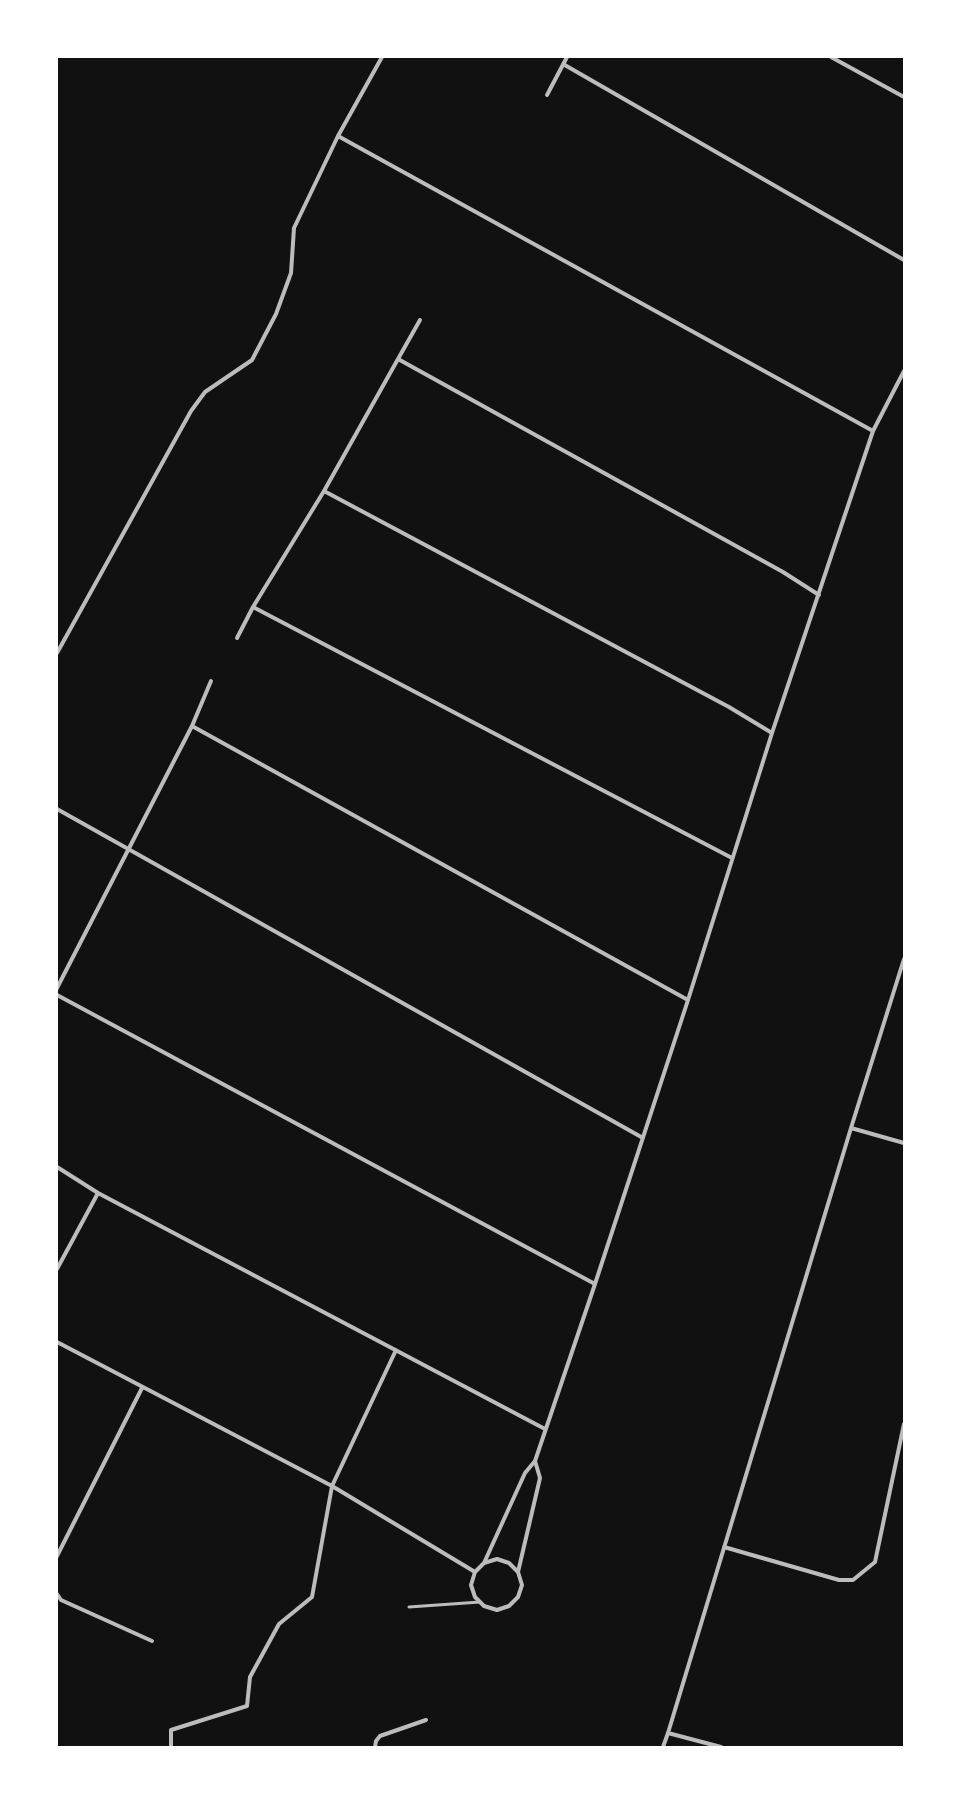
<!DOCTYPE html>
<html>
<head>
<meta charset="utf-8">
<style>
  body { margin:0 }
  #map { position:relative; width:961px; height:1804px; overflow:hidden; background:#111; font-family:Figtree,sans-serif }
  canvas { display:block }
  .frame { position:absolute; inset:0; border:58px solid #fff; pointer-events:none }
</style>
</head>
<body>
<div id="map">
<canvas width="961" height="1804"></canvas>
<div class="frame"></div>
</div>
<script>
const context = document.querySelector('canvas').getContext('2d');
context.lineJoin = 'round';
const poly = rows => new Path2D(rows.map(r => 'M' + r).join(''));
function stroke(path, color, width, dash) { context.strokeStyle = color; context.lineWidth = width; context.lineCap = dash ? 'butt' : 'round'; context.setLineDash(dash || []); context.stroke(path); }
stroke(poly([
  [409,1607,480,1602]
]), '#bcbcbc', 3);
stroke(poly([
  [831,57,904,97],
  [563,64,904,260],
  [547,95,567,57],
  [338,136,873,431],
  [398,359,420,320],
  [324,491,729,707,772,733],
  [253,607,732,858],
  [237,638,253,607,324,491,398,359,783,572,819,595],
  [57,653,191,411,205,392,252,360,276,314,291,273,294,228,338,136,382,57],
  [192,726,688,1000],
  [57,809,643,1138],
  [57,988,192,726,211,681],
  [57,995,595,1284],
  [851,1128,904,1143],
  [57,1167,98,1193,545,1429],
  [57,1269,98,1193],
  [57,1342,332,1486,475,1572],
  [724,1547,839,1580,853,1580,875,1562,904,1424],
  [57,1556,142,1388],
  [484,1563,497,1559,509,1563,518,1572,522,1585,518,1597,509,1606,497,1610,484,1606,475,1597,471,1585,475,1572,484,1563,525,1473,535,1461,595,1284,688,1000,772,733,873,431,904,371],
  [518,1572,540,1478,535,1461],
  [57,1594,61,1600,152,1641],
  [668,1733,721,1747],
  [171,1747,171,1730,247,1706,250,1677,279,1624,312,1597,332,1486,396,1350],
  [375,1747,376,1741,380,1736,426,1720],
  [663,1747,668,1733,851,1128,904,959]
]), '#bcbcbc', 4);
</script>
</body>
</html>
